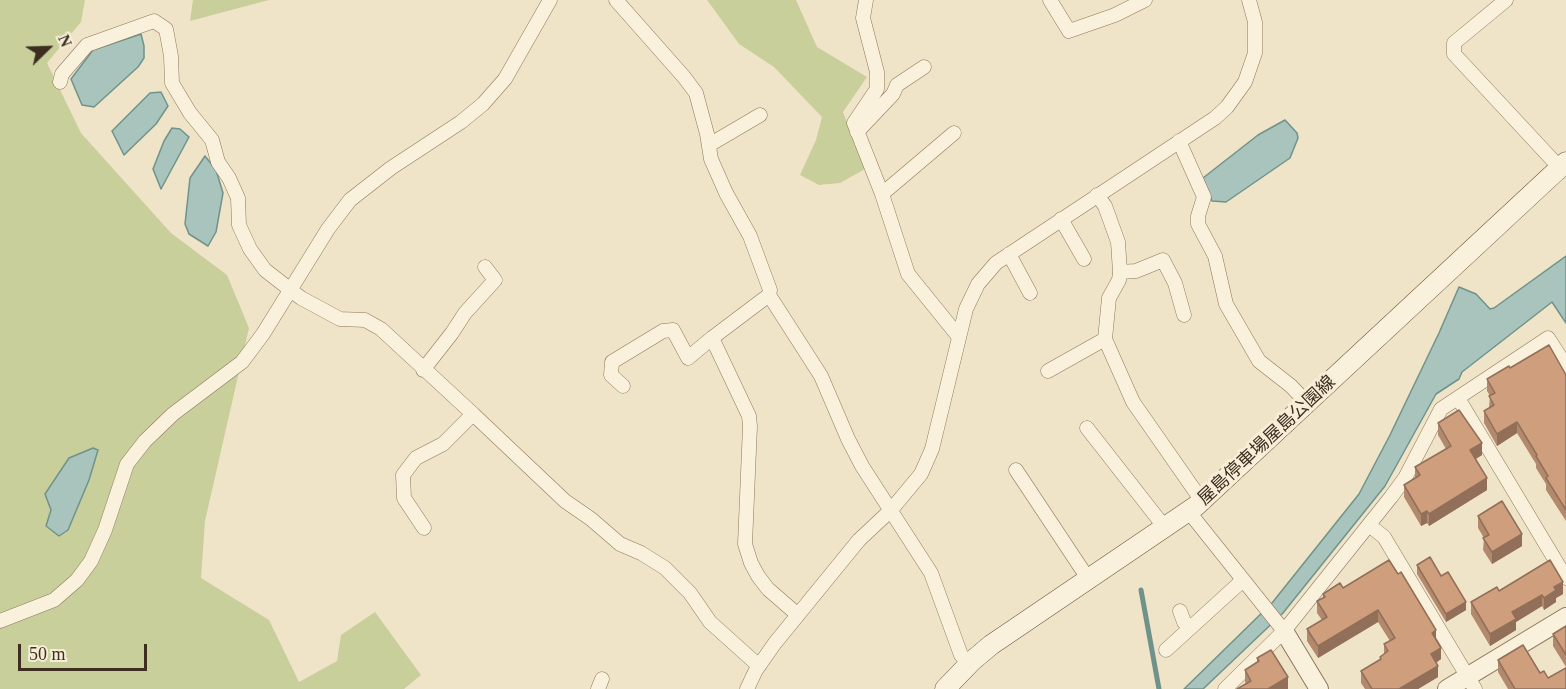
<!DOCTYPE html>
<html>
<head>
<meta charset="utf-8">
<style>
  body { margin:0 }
  #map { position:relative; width:1566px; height:689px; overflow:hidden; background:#f0e4c8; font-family:"Times New Roman",serif }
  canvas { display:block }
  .north { position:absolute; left:18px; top:18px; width:60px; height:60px; -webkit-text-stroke:4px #f7eed8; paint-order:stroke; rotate:67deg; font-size:16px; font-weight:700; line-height:24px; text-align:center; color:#3d2e20 }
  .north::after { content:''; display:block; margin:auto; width:21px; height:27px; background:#3d2e20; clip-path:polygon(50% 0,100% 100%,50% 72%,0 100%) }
  .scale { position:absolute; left:18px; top:644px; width:129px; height:27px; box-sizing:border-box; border:3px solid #3d2e20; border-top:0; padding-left:8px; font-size:18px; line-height:21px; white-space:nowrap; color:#3d2e20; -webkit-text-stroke:4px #f7eed8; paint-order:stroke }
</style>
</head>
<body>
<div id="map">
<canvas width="1566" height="689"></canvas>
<div class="north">N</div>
<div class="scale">50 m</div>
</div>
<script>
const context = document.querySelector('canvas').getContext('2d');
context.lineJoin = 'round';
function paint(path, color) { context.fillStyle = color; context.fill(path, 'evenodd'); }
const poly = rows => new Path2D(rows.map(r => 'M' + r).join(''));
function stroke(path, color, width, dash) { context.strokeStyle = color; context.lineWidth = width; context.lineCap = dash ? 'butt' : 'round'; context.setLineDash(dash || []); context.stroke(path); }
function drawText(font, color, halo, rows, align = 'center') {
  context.font = font + ' "Times New Roman","Noto Sans JP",serif'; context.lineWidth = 6; context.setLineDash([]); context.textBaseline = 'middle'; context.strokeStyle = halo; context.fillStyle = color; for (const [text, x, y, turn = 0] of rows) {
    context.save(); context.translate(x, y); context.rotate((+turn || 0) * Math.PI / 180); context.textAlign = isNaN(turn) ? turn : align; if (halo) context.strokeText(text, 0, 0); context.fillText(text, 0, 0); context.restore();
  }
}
paint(poly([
  [0,0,85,0,81,22,47,63,81,133,171,233,227,275,249,328,205,521,201,578,269,620,299,682,337,661,341,635,375,612,421,675,404,689,0,689],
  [193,0,269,0,190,21],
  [707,0,796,0,817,47,867,77,843,112,865,169,840,183,819,185,800,175,816,140,822,117,774,67,739,44]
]), '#c9cf9b');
const water = poly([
  [141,34,144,46,144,58,138,67,94,107,82,105,71,79,93,50,141,34],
  [161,92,168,106,156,124,124,155,112,131,150,93,161,92],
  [1285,120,1297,133,1298,138,1290,158,1226,202,1212,201,1203,178,1258,135,1285,120],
  [172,128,180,129,189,137,161,189,153,169,164,141,172,128],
  [205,156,216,170,223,193,216,232,208,246,189,234,185,224,190,178,205,156],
  [1566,256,1566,323,1552,302,1462,372,1459,379,1436,394,1385,486,1283,613,1203,689,1184,689,1272,603,1359,494,1390,435,1439,333,1459,287,1476,294,1490,309,1494,308,1566,256],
  [93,448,98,450,89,480,68,530,59,536,46,526,51,510,45,494,69,458,93,448]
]);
paint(water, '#a9c4bc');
stroke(water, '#6f938a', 1.5);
stroke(poly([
  [1141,590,1159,689]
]), '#6f938a', 5);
const minor = poly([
  [616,0,684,77,696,93,707,134,711,159,726,193,750,236,770,290,769,295,712,338,749,416,750,426,745,544,751,563,758,576,768,589,798,615],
  [866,0,863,18,877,72,877,89,854,123,882,194,908,274,959,337],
  [1050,0,1069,31,1115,15,1145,0],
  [1506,0,1454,43,1454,54,1560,168],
  [60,82,62,74,87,45,154,21,166,29,171,56,172,83,190,113,212,140,218,162,229,178,238,198,239,225,250,249,265,270,301,298,340,319,365,320,381,329,473,414],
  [857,132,893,94,897,85,924,67],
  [1179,141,1204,197,1198,216,1198,224,1215,256,1226,304,1259,361,1291,386,1308,404],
  [709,145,760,115],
  [882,194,954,133],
  [1097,195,1105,206,1118,242,1120,272,1119,280,1109,298,1105,339,1133,402,1202,501],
  [1061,219,1084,259],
  [1009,254,1030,293],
  [1120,272,1136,271,1163,260,1175,283,1184,315],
  [769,295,821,376,848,439,862,466,931,573,961,655,970,664],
  [423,370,452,333,465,313,495,280,485,267],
  [1048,371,1105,339],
  [623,386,611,375,612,362,663,331,673,330,688,358,712,338],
  [1458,398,1566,578],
  [1087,428,1166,529],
  [1016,470,1089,580],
  [1189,512,1284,631],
  [1369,525,1384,537,1475,689],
  [424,528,404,498,403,475,416,458,443,444,473,414,565,501,591,519,620,544,641,553,665,568,690,593,710,622,759,666],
  [1180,611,1184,622,1190,628],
  [0,621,54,600,77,580,91,561,105,530,127,464,145,441,173,414,242,362,263,334,328,229,350,200,391,168,461,122,483,104,505,79,550,0],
  [1166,650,1243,580],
  [598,689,602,679],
  [747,689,756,670,775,643,859,540,891,510,921,474,932,449,966,309,978,284,996,263,1215,118,1227,107,1245,82,1255,53,1255,22,1249,0],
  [1225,689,1284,631,1391,497,1405,478,1441,409,1548,338,1566,366]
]);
const tertiary = poly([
  [1284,631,1319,689],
  [1447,689,1566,617]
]);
const secondary = poly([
  [945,689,972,661,991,645,1196,506,1566,162]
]);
stroke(minor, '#8d765c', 15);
stroke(tertiary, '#8d765c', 20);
stroke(secondary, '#6f573f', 21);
stroke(minor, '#faf1dc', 14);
stroke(tertiary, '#faf1dc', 18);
stroke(secondary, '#faf1dc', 20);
paint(poly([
  [1510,368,1566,375,1566,521,1546,490,1546,484,1536,468,1536,464,1517,433,1497,446,1484,423,1484,411,1489,408,1490,396,1487,391,1487,379],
  [1438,423,1482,455,1476,459,1487,490,1429,526,1427,523,1421,526,1404,497,1404,485,1415,478,1415,467,1446,449,1438,435],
  [1478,516,1522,546,1492,564,1483,550,1484,538,1478,528],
  [1417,565,1441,576,1466,610,1446,622,1417,574],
  [1343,588,1436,639,1441,659,1436,663,1438,677,1418,689,1365,689,1361,683,1361,671,1380,660,1380,657,1384,654,1384,644,1390,641,1378,622,1318,658,1307,641,1307,629,1322,620,1317,613,1317,601,1323,598,1323,594],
  [1499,591,1563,594,1556,598,1556,602,1544,610,1542,606,1516,622,1516,630,1490,646,1471,614,1471,602],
  [1566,626,1566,667,1553,646,1553,634],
  [1257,658,1288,689,1246,684,1245,682,1245,670,1257,663],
  [1498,660,1540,673,1566,689,1508,689,1498,672]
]), '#b2896c');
paint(poly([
  [1517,422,1517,433,1497,446,1497,434],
  [1482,443,1482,455,1470,462,1470,450],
  [1487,478,1487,490,1429,526,1429,514],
  [1427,511,1427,523,1421,526,1421,514],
  [1522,534,1522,546,1492,564,1492,552],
  [1563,582,1563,594,1556,598,1556,602,1544,610,1544,598,1554,587],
  [1542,595,1542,606,1516,622,1516,630,1490,646,1490,634,1512,612],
  [1466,602,1466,610,1446,622,1446,614],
  [1378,610,1378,622,1318,658,1318,646],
  [1436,630,1436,642,1432,633],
  [1441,648,1441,659,1431,666,1431,654],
  [1438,666,1438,677,1418,689,1399,689],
  [1288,677,1288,689,1268,689]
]), '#916f58');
const building = poly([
  [1549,345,1566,375,1566,510,1546,478,1548,476,1536,456,1537,455,1517,422,1497,434,1484,411,1494,405,1489,396,1495,393,1487,379,1509,366,1510,368,1549,345],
  [1459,410,1482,443,1470,450,1487,478,1429,514,1427,511,1421,514,1404,485,1420,475,1415,467,1451,446,1438,423,1459,410],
  [1502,501,1522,534,1492,552,1483,538,1489,535,1478,516,1502,501],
  [1430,557,1441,576,1448,572,1466,602,1446,614,1417,565,1430,557],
  [1389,560,1398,574,1401,572,1436,630,1432,633,1441,648,1431,654,1438,666,1399,689,1372,689,1361,671,1381,659,1380,657,1388,651,1384,644,1395,638,1378,610,1318,646,1307,629,1327,617,1317,601,1325,597,1323,594,1340,583,1343,588,1389,560],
  [1550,560,1563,582,1554,587,1556,590,1544,598,1542,595,1512,612,1516,619,1490,634,1471,602,1497,587,1499,591,1550,560],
  [1566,626,1566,655,1553,634,1566,626],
  [1523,645,1540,673,1544,671,1548,678,1566,668,1566,689,1515,689,1498,660,1523,645],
  [1271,650,1288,677,1268,689,1237,689,1251,681,1245,670,1259,661,1257,658,1271,650]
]);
paint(building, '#cf9f7d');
stroke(building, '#916f58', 1.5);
drawText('18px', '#3d2e20', '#f7eed8', [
  ["屋島停車場屋島公園線",1267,441,-43]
]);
</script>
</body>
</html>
